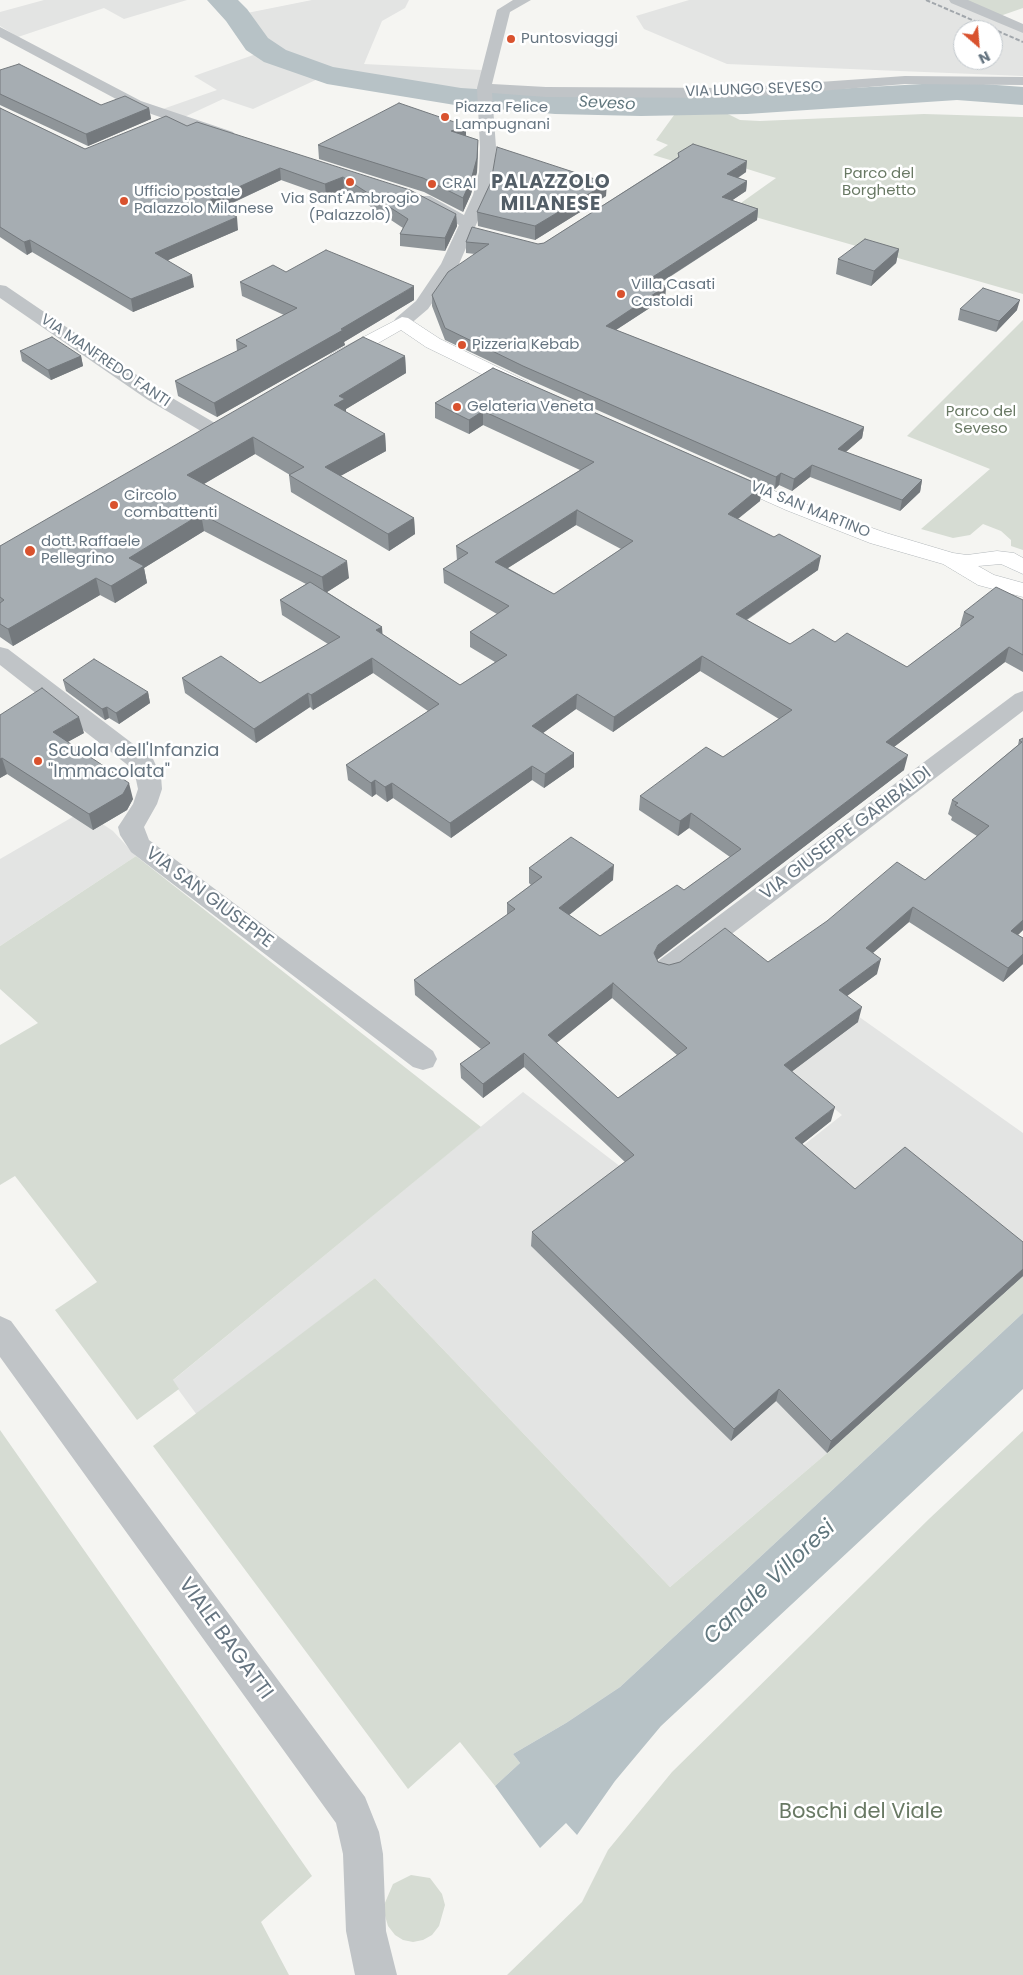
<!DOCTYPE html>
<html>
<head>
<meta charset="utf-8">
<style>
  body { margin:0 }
  #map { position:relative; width:1023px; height:1975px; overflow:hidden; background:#f5f5f2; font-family:Poppins,sans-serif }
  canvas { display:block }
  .north { position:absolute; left:953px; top:20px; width:50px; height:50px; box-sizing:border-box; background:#fff; border:1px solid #c2c8cd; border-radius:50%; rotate:153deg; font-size:14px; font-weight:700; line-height:20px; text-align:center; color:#667581 }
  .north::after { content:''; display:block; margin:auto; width:18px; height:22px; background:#d9522e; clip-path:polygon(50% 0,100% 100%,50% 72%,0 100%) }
</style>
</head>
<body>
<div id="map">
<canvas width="1023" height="1975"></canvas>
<div class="north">N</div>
</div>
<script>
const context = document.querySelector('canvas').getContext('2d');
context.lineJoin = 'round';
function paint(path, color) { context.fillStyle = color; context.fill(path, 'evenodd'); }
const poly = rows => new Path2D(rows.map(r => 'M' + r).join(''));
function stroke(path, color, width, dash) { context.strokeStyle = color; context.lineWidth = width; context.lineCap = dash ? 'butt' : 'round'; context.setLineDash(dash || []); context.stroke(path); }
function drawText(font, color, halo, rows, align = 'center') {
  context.font = font + ' Poppins,sans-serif'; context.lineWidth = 5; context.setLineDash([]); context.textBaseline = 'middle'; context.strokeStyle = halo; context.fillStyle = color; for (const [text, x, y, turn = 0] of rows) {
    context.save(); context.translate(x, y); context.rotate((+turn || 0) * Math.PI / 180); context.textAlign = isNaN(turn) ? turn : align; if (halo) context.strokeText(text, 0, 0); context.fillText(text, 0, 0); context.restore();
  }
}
paint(poly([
  [44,0,187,0,124,19,104,8,18,37,0,26,0,12],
  [312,0,409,0,405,8,382,21,364,64,482,70,478,93,439,89,341,72,321,66,288,53,266,40,247,13],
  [689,0,949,0,1023,32,1023,76,727,64,644,29,636,16],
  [963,30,993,30,993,60,963,60],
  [259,53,320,78,253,109,223,99,182,118,160,110,217,90,194,76],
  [83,811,113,831,136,856,0,946,0,859],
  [793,970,1023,1133,1023,1276,827,1453,670,1587,375,1278,197,1415,172,1381,523,1092,664,1200,696,1230,842,1115,729,1020]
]), '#e3e4e3');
paint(poly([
  [963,0,1023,0,1023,8,1000,16],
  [677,111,724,112,740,120,760,121,924,114,1023,117,1023,294,731,210,776,178,706,156,687,165,653,155,668,145,656,140],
  [1023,320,1023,550,1011,546,1011,540,1001,531,983,524,970,535,953,538,921,529,990,469,907,436],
  [136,856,481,1127,173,1380,179,1389,137,1420,55,1310,97,1282,15,1176,0,1185,0,1045,38,1023,0,989,0,946],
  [1023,1276,1023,1313,620,1687,566,1723,513,1754,520,1763,495,1786,460,1742,408,1789,153,1446,375,1278,670,1587,827,1453],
  [0,1430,312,1876,261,1922,289,1975,0,1975],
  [1023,1431,1023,1975,507,1975,582,1902,608,1850,672,1772,930,1518],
  [411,1875,430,1878,442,1894,445,1905,439,1926,432,1935,423,1940,413,1942,403,1940,395,1935,388,1926,385,1916,384,1905,393,1884]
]), '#d6dcd3');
paint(poly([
  [1023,1313,1023,1389,661,1726,615,1781,577,1835,566,1823,540,1848,495,1786,520,1763,513,1754,566,1723,620,1687]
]), '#b7c2c6');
paint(poly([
  [207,0,238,0,247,9,268,38,286,50,333,67,461,88,555,94,641,96,747,94,957,82,1023,87,1023,105,957,100,747,114,641,116,555,114,461,106,327,84,264,62,246,50,226,21,207,0]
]), '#b7c2c6');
const secondary = poly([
  [402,317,408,318,440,339,528,382,531,386,528,390,521,392,514,390,426,347,401,330,345,362,331,362,329,358,331,354,402,317],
  [728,471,800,502,886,533,953,553,967,555,997,551,1014,553,1023,558,1023,574,1001,564,978,566,994,575,1023,583,1023,597,978,585,943,564,870,543,786,510,721,481,718,477,721,473,728,471]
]);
stroke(secondary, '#b3b8bb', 1);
paint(poly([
  [513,0,531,0,510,12,492,84,546,87,734,88,905,76,1023,77,1023,85,905,84,734,98,546,97,492,93,496,147,495,172,489,195,459,264,428,309,408,326,396,326,393,322,396,318,416,301,441,264,459,225,418,204,416,200,418,196,430,196,464,215,473,195,479,172,480,147,477,88,497,10,513,0],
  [949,0,968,0,1023,24,1023,33,951,3,949,0],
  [0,27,141,101,233,132,235,135,227,140,221,138,131,107,0,37,0,27],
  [0,285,6,286,162,392,220,426,223,430,220,434,213,436,206,434,148,400,0,298,0,285],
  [0,647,8,649,153,759,161,776,162,789,157,804,144,827,149,840,433,1051,437,1059,433,1067,423,1070,413,1067,131,852,120,835,118,827,133,804,138,789,134,770,0,665,0,647],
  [1023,691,1023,711,678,975,668,978,658,975,654,968,658,961,1015,694,1023,691],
  [0,1316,11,1321,365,1797,379,1832,383,1854,386,1931,397,1975,355,1975,346,1931,343,1854,336,1823,0,1357,0,1316]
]), '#c0c4c7');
paint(secondary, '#fff');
stroke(poly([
  [926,0,1023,42]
]), '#a2a7ac', 2, [4.5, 2]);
paint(poly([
  [0,70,101,105,149,108,151,119,88,146,0,105],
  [0,108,85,149,187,126,456,214,457,226,445,251,400,246,400,234,403,228,344,189,326,196,281,180,220,209,238,230,168,260,194,287,133,312,32,252,27,255,0,237],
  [466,136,478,140,478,154,477,172,471,194,463,212,424,192,319,159,318,145],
  [678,153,746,172,738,178,747,181,746,191,732,200,758,209,757,220,659,284,666,286,665,298,616,330,864,427,862,438,846,452,922,480,920,492,900,511,810,477,792,491,779,485,775,489,523,377,445,340,432,306,432,295,475,254,466,253,466,242,538,244,544,243,678,157],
  [606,196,535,240,478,226,477,212],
  [899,249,896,263,871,286,836,274,838,259],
  [286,272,414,300,344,342,345,345,217,417,178,396,175,381,237,351,236,340,284,315,242,296,240,282],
  [960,309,1017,310,996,332,958,320],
  [20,351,81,356,83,366,51,380,22,361],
  [405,356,406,373,346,409,346,412,385,434,386,451,340,476,414,518,415,534,389,551,291,492,289,475,290,475,255,454,204,484,349,578,327,592,382,627,382,634,460,685,495,662,470,647,470,632,497,614,444,583,443,569,457,561,456,546,580,470,483,425,469,434,435,418,435,403,493,368,762,486,760,501,738,519,818,570,747,620,790,644,835,642,907,667,961,627,960,626,964,612,1023,600,1023,672,1005,662,894,747,904,770,657,959,658,962,669,965,768,962,925,880,977,836,951,820,952,817,948,814,952,800,1018,745,1019,740,1023,738,1023,930,1018,935,1023,938,1023,964,1003,982,909,922,873,953,877,974,847,996,858,1022,792,1071,831,1121,802,1144,855,1189,1023,1242,1023,1276,827,1453,776,1401,731,1441,531,1246,532,1232,625,1162,524,1067,483,1098,461,1078,460,1064,481,1049,415,995,414,980,507,915,507,903,531,885,529,883,529,868,613,880,569,915,600,936,684,890,730,857,689,828,678,836,639,810,640,796,723,757,779,719,700,671,613,732,576,709,543,733,574,767,544,788,532,780,451,838,393,798,387,802,376,794,372,797,348,780,346,765,428,711,373,673,313,710,310,707,256,743,185,693,182,678,260,683,328,644,282,615,280,600,306,584,204,531,144,568,147,583,115,603,100,595,13,646,0,637,0,546],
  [576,525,621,549,554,594,508,568],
  [612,998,677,1055,618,1098,556,1043],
  [63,680,148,692,150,703,119,724,109,718,105,720,66,691],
  [0,715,84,733,67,742,133,799,127,810,93,830,7,774,0,778]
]), '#8f9599');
paint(poly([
  [149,108,151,119,88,146,86,134],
  [466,126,466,140,451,131],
  [478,140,477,172,471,194,463,212,463,198],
  [747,161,746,172,726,185,727,174],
  [280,168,281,180,208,214,206,202],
  [343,177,344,189,326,196,325,184],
  [747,181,746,191,721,208,722,197],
  [607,183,606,196,535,240,535,226],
  [758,209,757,220,647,291,648,280],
  [456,214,457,226,445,251,445,238],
  [237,217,238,230,157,265,155,253],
  [30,240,32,252,27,255,24,242],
  [899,249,896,263,871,286,874,271],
  [192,275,194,287,133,312,131,299],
  [414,286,414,300,344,342,345,345,217,417,214,403,341,329],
  [666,286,665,298,605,337,606,326],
  [1020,300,1017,310,996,332,999,321],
  [81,356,83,366,51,380,48,370],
  [405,356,406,373,346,409,346,415,334,405,339,396],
  [483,411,483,425,469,434,469,420],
  [864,427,862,438,836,460,838,449],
  [385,434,386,451,326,484,325,467],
  [253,437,255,454,190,492,187,475],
  [812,465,810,477,792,491,794,479],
  [781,473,779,485,775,489,776,477],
  [922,480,920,492,900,511,902,500],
  [762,486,760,501,726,528,728,514],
  [577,510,576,525,495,576,495,562],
  [201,514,204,531,144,568,147,583,115,603,111,586,129,558],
  [414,518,415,534,389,551,388,534],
  [821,556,818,570,734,628,736,614],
  [347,561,349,578,324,594,322,577],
  [96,578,100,595,13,646,8,629],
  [382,627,383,641,376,630],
  [1009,647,1005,662,882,756,886,742],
  [702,656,700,671,613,732,614,717],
  [372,658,373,673,313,710,311,695],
  [148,692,150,703,119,724,116,713],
  [308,693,310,707,256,743,254,729],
  [577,694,576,709,532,741,532,726],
  [107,707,109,718,105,720,102,709],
  [79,717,84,733,57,748,53,732],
  [574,753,574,767,544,788,545,774],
  [908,755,904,770,657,960,654,953,658,945],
  [2,758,7,774,0,778,0,759],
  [532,766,532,780,451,838,450,823],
  [375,780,376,794,372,797,371,783],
  [129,783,133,799,127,810,93,830,89,814],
  [392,783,393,798,387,802,385,787],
  [691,813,689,828,678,836,680,821],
  [614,865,613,880,559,923,559,908],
  [913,907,909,922,862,962,866,948],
  [1023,920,1023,930,1006,946,1011,931],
  [1023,954,1023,964,1003,982,1008,968],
  [881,959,877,974,836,1004,839,990],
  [613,983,612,998,548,1050,548,1035],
  [862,1007,858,1022,782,1079,784,1065],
  [524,1053,524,1067,483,1098,483,1084],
  [835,1107,831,1121,792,1152,795,1138],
  [1023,1269,1023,1276,827,1453,831,1441],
  [779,1389,776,1401,731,1441,734,1429]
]), '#74797d');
const building = poly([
  [19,64,101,105,125,96,149,108,86,134,0,94,0,70,19,64],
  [399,103,466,126,451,131,478,140,477,158,471,180,463,198,423,178,318,145,399,103],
  [0,108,85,149,166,116,187,126,197,122,410,190,456,214,445,238,400,234,408,219,343,177,325,184,280,168,206,202,237,217,155,253,192,275,131,299,30,240,24,242,0,227,0,108],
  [693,144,747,161,727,174,747,181,722,197,758,209,648,280,666,286,606,326,864,427,838,449,922,480,902,500,812,465,794,479,781,473,776,477,523,366,445,328,432,295,448,272,489,244,466,242,472,227,538,244,544,243,679,157,678,153,693,144],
  [497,147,607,183,535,226,477,212,491,182,497,147],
  [865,239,899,249,874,271,838,259,865,239],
  [326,250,414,286,341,329,343,330,214,403,175,381,247,346,236,340,297,308,240,282,273,265,286,272,326,250],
  [983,288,1020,300,999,321,960,309,983,288],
  [52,337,81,356,48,370,20,351,52,337],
  [363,337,405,356,339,396,345,399,334,405,385,434,325,467,414,518,388,534,289,475,304,467,253,437,187,475,347,561,322,577,201,514,129,558,144,566,111,586,96,578,8,629,0,624,0,603,4,600,0,597,0,546,363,337],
  [493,368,762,486,728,514,774,537,779,534,821,556,736,614,790,644,813,629,835,642,847,633,907,667,974,617,964,612,996,587,1023,600,1023,655,1009,647,886,742,908,755,658,945,654,953,658,962,669,965,680,962,725,928,768,962,827,921,897,862,925,880,989,826,955,805,958,803,952,800,1022,742,1019,740,1023,738,1023,920,1011,931,1023,938,1023,954,1008,968,913,907,866,948,881,959,839,990,862,1007,784,1065,835,1107,795,1138,855,1189,905,1147,1023,1242,1023,1269,831,1441,779,1389,734,1429,532,1232,634,1155,524,1053,483,1084,460,1064,490,1043,414,980,515,909,507,903,542,877,529,868,571,837,614,865,559,908,600,936,677,885,684,890,741,849,691,813,680,821,640,796,706,747,723,757,792,710,702,656,614,717,577,694,532,726,574,753,545,774,532,766,450,823,392,783,385,787,375,780,371,783,346,765,439,704,372,658,311,695,308,693,254,729,182,678,221,656,260,683,340,637,280,600,310,582,382,627,376,630,460,685,507,655,470,632,509,606,443,569,468,553,456,546,594,462,483,411,469,420,435,403,493,368],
  [577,510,633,541,554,594,495,562,577,510],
  [613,983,687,1048,618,1098,548,1035,613,983],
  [94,659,148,692,116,713,107,707,102,709,63,680,94,659],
  [42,688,79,717,53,732,129,783,123,794,89,814,2,758,0,759,0,715,42,688]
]);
paint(building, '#a6adb2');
stroke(building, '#74797d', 1);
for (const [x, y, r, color] of [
  [511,39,5,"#d9522e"],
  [445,117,5,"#d9522e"],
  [350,182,5,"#d9522e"],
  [432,184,5,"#d9522e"],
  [124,201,5,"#d9522e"],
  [621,294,5,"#d9522e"],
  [462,345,5,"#d9522e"],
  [457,407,5,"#d9522e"],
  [114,505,5,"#d9522e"],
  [30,551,6,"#d9522e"],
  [38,761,5,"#d9522e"]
]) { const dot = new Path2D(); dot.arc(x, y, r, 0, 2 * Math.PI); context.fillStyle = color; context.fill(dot); stroke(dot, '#fff', 2); }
drawText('15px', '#667581', '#fff', [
  ["Puntosviaggi",521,39],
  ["Piazza Felice",455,108],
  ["Lampugnani",455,125],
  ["CRAI",442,184],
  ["Ufficio postale",134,192],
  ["Palazzolo Milanese",134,209],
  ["Via Sant'Ambrogio",350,199,"center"],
  ["(Palazzolo)",350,216,"center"],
  ["Villa Casati",631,285],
  ["Castoldi",631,302],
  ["Pizzeria Kebab",472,345],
  ["Gelateria Veneta",467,407],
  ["Circolo",124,496],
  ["combattenti",124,513],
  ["dott. Raffaele",41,542],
  ["Pellegrino",41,559]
], 'left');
drawText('15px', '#667581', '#fff', [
  ["VIA LUNGO SEVESO",754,90,-2],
  ["VIA MANFREDO FANTI",105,361,34],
  ["VIA SAN MARTINO",810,510,22]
]);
drawText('15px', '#697964', '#fff', [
  ["Parco del",879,174],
  ["Borghetto",879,191],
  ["Parco del",981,412],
  ["Seveso",981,429]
]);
drawText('italic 16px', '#61777e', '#fff', [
  ["Seveso",607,104,3]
]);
drawText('18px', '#667581', '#fff', [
  ["Scuola dell'Infanzia",48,751],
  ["\"Immacolata\"",48,772]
], 'left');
drawText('18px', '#667581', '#fff', [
  ["VIA GIUSEPPE GARIBALDI",846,834,-37],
  ["VIA SAN GIUSEPPE",209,898,37]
]);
context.letterSpacing = '1px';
drawText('bold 19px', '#535e67', '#fff', [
  ["PALAZZOLO",551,183],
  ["MILANESE",551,205]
]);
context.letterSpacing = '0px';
drawText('21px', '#667581', '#fff', [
  ["VIALE BAGATTI",225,1639,54]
]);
drawText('21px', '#697964', '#fff', [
  ["Boschi del Viale",861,1813]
]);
drawText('italic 22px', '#61777e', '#fff', [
  ["Canale Villoresi",770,1583,-43]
]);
</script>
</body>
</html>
